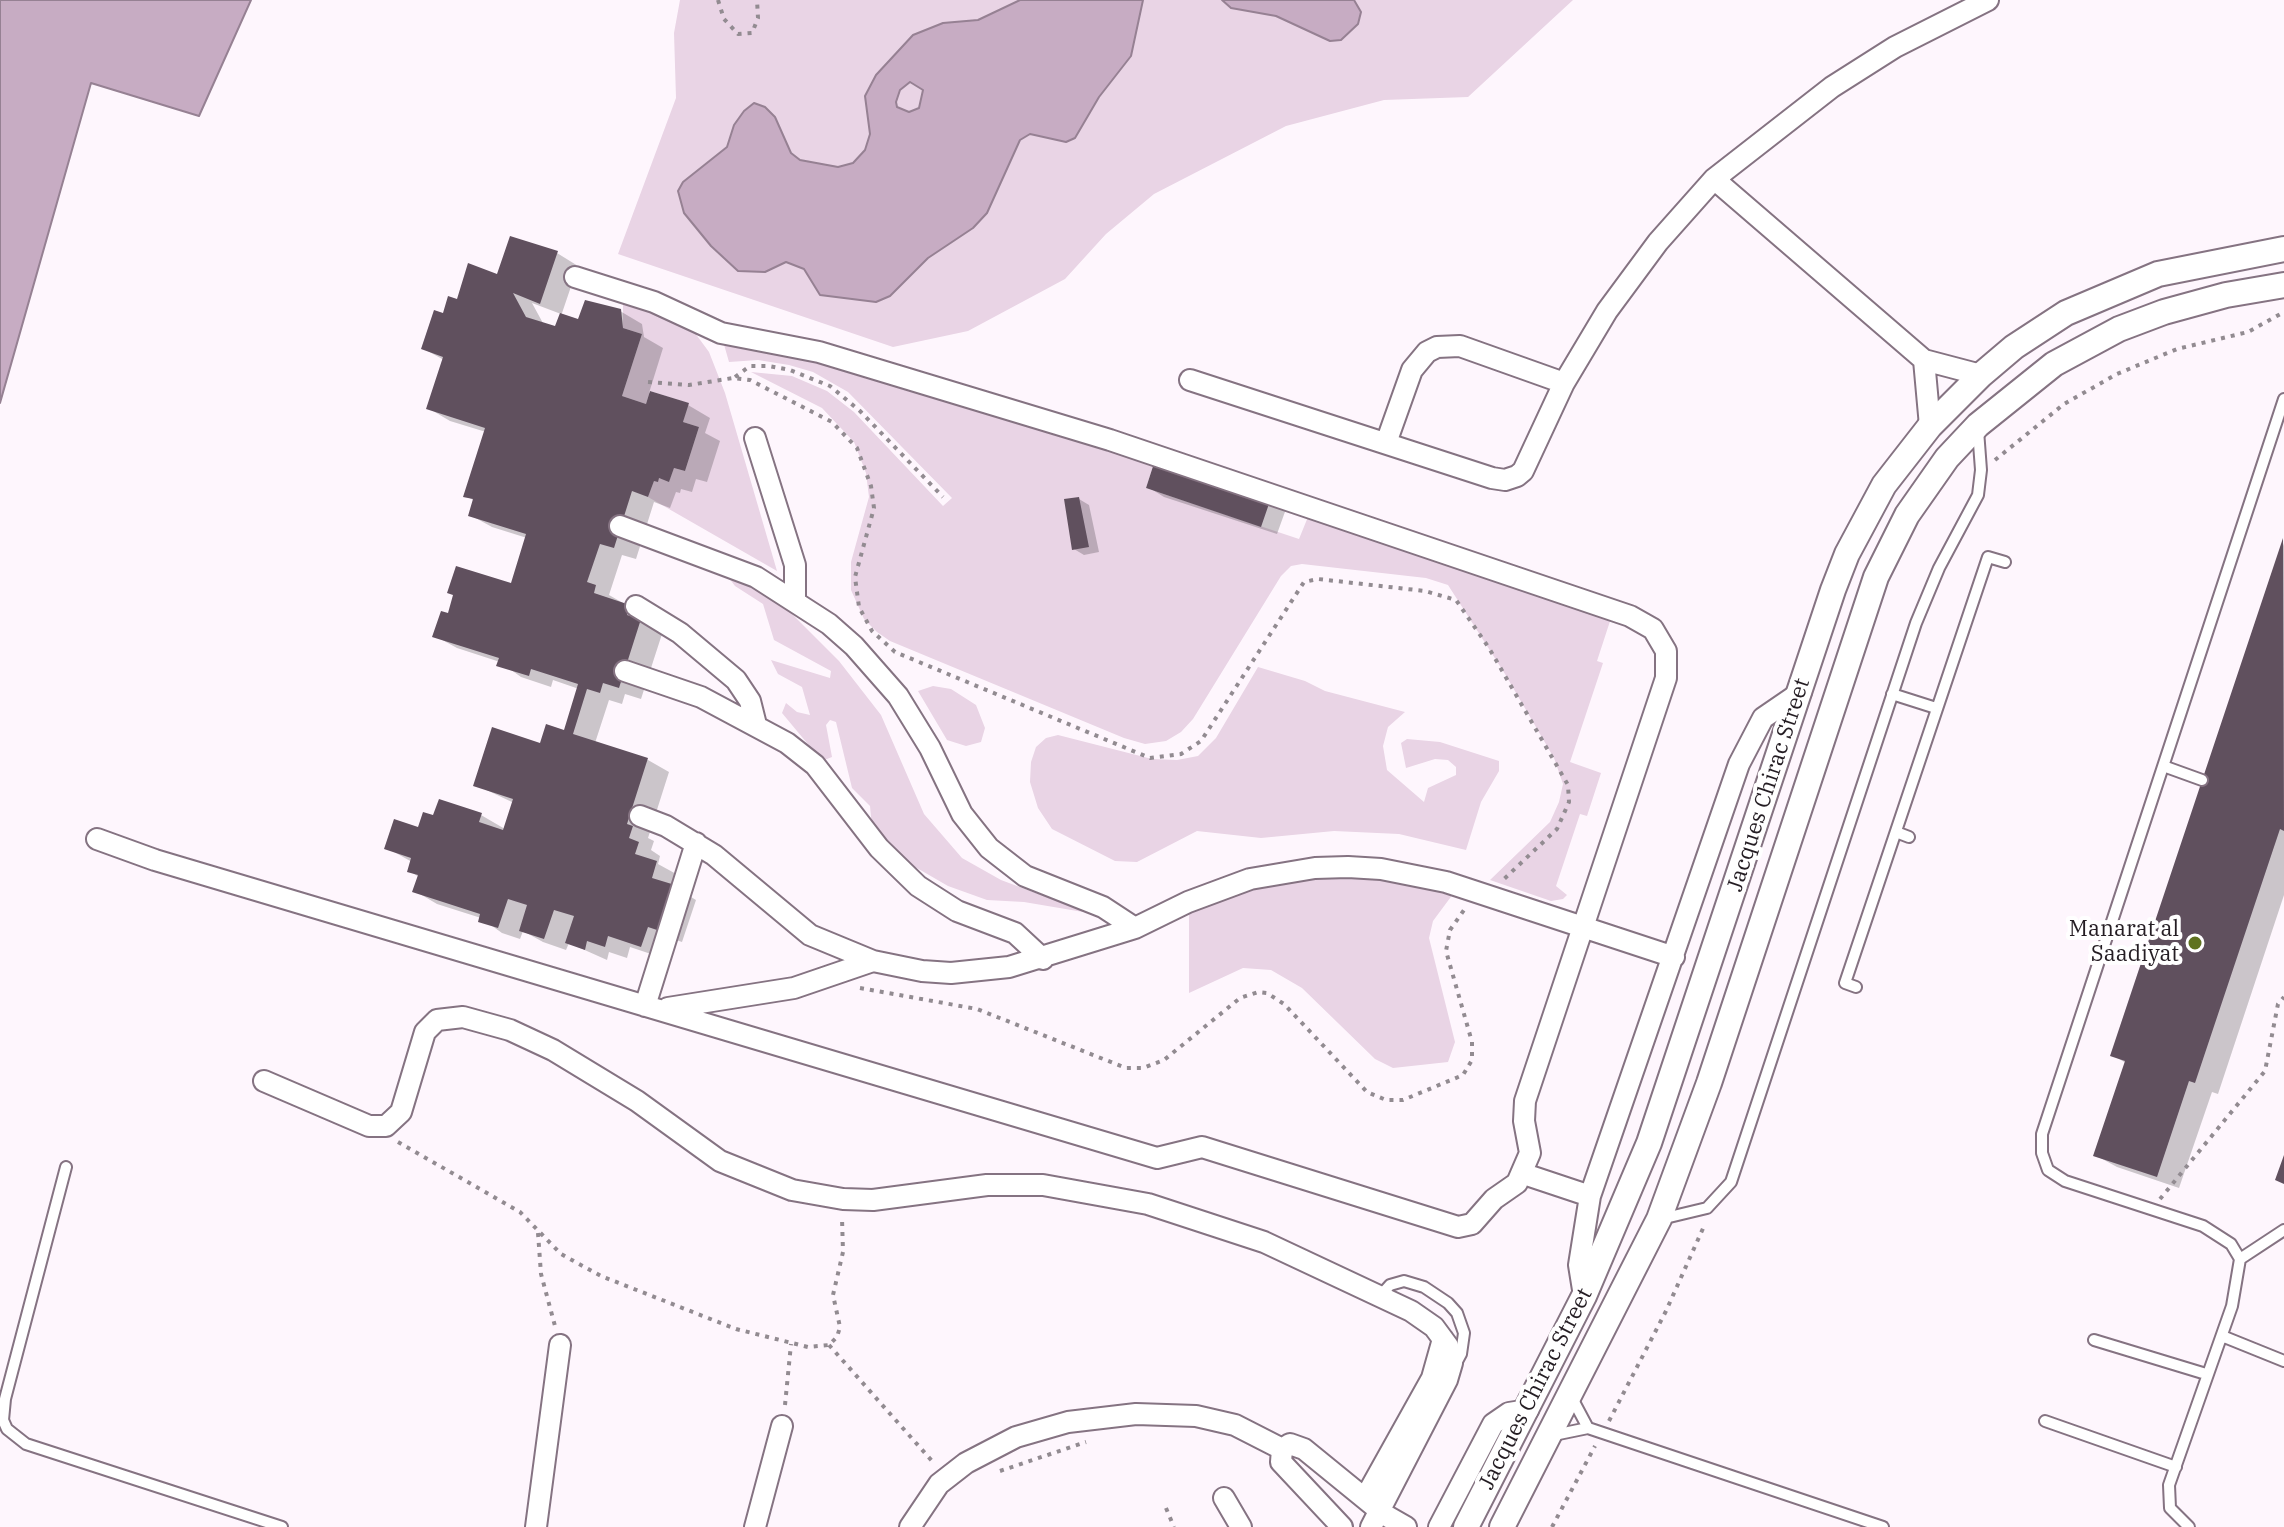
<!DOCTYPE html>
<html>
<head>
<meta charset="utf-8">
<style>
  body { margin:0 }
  canvas { display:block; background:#fef6fd }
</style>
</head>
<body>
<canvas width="2284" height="1527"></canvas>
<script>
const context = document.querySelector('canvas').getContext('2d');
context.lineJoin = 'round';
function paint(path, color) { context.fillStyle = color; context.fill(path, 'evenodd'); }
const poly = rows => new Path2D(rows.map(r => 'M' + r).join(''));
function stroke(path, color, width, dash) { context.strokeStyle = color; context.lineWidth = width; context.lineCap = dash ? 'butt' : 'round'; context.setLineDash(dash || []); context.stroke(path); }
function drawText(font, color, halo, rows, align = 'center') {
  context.font = font + ' "IBM Plex Serif",serif'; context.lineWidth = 8; context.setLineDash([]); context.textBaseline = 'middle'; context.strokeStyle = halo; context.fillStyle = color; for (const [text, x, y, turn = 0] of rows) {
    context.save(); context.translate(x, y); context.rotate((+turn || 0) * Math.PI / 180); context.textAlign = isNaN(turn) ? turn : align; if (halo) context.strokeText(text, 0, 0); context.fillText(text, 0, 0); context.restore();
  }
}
paint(poly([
  [680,0,1573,0,1468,97,1384,100,1286,126,1154,194,1106,234,1065,279,968,331,893,347,618,254,676,98,674,33],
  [623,298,681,322,695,333,709,352,725,393,777,571,648,497,654,481,659,478,669,481,674,468,685,471,699,427,683,422,688,403,650,391,646,404,622,396,642,334,623,328],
  [723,341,785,346,1155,460,1146,488,1299,539,1310,512,1613,612,1597,661,1603,663,1570,762,1601,773,1587,816,1580,814,1556,886,1567,895,1563,899,1551,901,1490,880,1550,822,1559,802,1563,784,1554,758,1505,674,1448,585,1426,578,1302,564,1291,566,1281,576,1193,719,1181,732,1166,741,1145,744,1124,738,890,641,877,632,864,619,851,590,851,562,869,497,866,473,854,442,822,408,751,372,792,376,827,391,854,412,943,506,952,498,848,392,813,372,789,365,758,360,729,362],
  [726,574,750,582,785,607,839,661,881,715,924,814,962,858,1001,880,1089,913,1024,902,987,900,948,886,903,860,872,827,870,806,852,788,836,722,830,720,826,725,832,757,822,761,782,713,786,703,797,712,810,715,802,687,778,674,771,660,830,678,831,671,774,640,763,604,735,586],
  [1258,667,1305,681,1325,691,1405,712,1388,727,1383,746,1387,770,1424,802,1428,788,1456,775,1456,767,1448,760,1435,759,1406,768,1401,743,1407,739,1440,742,1499,761,1499,771,1481,802,1466,850,1399,834,1334,831,1261,838,1197,831,1137,862,1115,861,1052,829,1038,808,1030,782,1031,762,1036,747,1046,738,1058,735,1152,759,1177,760,1198,756,1216,738],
  [933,686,951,689,976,705,985,728,981,742,966,746,947,740,918,691],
  [1334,872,1390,874,1453,894,1433,921,1429,938,1455,1042,1448,1062,1393,1068,1375,1059,1302,988,1271,970,1243,968,1189,993,1189,914,1258,883]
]), '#e9d4e5');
const water = poly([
  [0,0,251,0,199,116,91,83,0,403,0,0],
  [1020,0,1143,0,1131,56,1099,97,1075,138,1066,142,1030,134,1020,140,987,213,973,228,928,258,890,296,876,302,820,295,804,269,786,262,765,272,738,271,711,246,684,213,678,191,683,182,727,147,734,125,744,111,754,103,765,107,775,117,791,153,800,160,838,167,853,163,865,150,870,134,865,96,876,75,913,35,943,23,978,20,1020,0],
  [910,82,923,90,919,108,909,112,897,107,896,102,900,90,910,82],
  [1222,0,1354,0,1361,12,1358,24,1341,40,1330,41,1276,16,1231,8,1222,0]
]);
paint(water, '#c7acc3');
stroke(water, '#968193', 2);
paint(poly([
  [557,253,578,266,561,316,579,322,620,311,642,324,644,337,663,348,649,393,688,405,710,418,705,433,720,441,707,482,696,479,692,492,681,489,680,493,676,492,670,508,654,502,636,559,622,555,609,595,651,619,649,626,662,634,641,699,625,694,622,704,609,700,595,743,648,760,669,772,648,838,654,841,651,850,660,856,658,864,678,875,674,887,696,900,682,942,670,938,663,958,630,947,627,958,609,952,607,960,569,943,566,950,543,942,523,931,520,939,502,933,481,918,437,904,415,891,419,877,409,871,412,862,387,848,435,818,481,815,505,829,514,803,476,785,565,732,579,689,553,680,551,687,521,677,500,662,457,648,435,636,449,616,512,586,527,538,492,527,470,515,475,501,466,496,486,432,450,421,428,408,444,360,424,349,444,315,458,301,498,276],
  [532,303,561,314,557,329,544,325],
  [1148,487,1270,500,1286,509,1277,534,1164,497],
  [1079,499,1089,505,1099,552,1084,555,1074,549],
  [2284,543,2284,895,2218,1094,2212,1092,2179,1188,2117,1167,2095,1155,2126,1063,2112,1055]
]), '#0003');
paint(poly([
  [510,236,558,251,540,304,513,293,526,317,555,326,560,313,578,319,585,300,621,309,623,328,642,334,622,396,646,404,650,391,689,403,683,422,699,427,685,471,674,468,669,482,659,478,658,482,654,481,648,497,632,491,614,548,600,544,587,582,596,585,594,593,630,605,627,615,641,619,619,688,603,683,600,693,587,689,573,734,648,758,627,824,633,826,629,838,639,842,635,854,657,861,652,878,675,885,660,931,648,927,641,947,608,936,605,947,587,941,585,950,565,943,574,916,554,910,544,939,519,931,527,905,508,899,498,928,478,922,480,914,412,892,418,875,407,872,411,858,384,849,394,819,418,827,423,812,433,815,439,799,482,813,479,822,503,830,513,799,473,786,492,727,540,743,546,724,564,730,578,684,531,669,529,676,496,666,499,658,432,637,441,611,448,613,453,595,447,593,456,566,511,583,526,534,468,516,473,499,463,497,485,428,426,409,443,357,421,349,434,310,443,313,448,296,457,299,468,263,497,274],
  [1155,460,1271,498,1261,527,1146,488],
  [1079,497,1089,547,1072,550,1064,499],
  [2283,538,2284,831,2280,829,2195,1083,2189,1081,2157,1177,2093,1156,2125,1061,2110,1056],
  [2284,1155,2284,1184,2275,1180]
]), '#60505e');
const service = poly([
  [1892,694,1936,708],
  [2166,767,2202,780],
  [1896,832,1909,837],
  [1856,987,1845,983,1988,557,2005,562],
  [66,1167,5,1399,3,1420,7,1429,26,1444,282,1527],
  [1661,1219,1707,1208,1731,1182,1916,623,1939,568,1978,495,1981,470,1978,430],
  [2240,1259,2284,1230],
  [1381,1295,1390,1285,1404,1281,1424,1287,1448,1303,1457,1313,1464,1333,1461,1354,1454,1367],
  [2222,1336,2284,1361],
  [2094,1340,2206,1374],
  [1572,1398,1588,1428],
  [2045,1421,2176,1467],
  [1554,1435,1588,1428,1883,1527],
  [2189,1527,2170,1508,2169,1485,2232,1306,2240,1259,2231,1244,2203,1226,2065,1181,2048,1170,2042,1153,2042,1134,2284,399]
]);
const minor = poly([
  [1714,179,1924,360,1981,375],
  [1924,360,1930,426],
  [1190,380,1492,478,1505,480,1517,476,1523,471,1564,383,1607,311,1658,242,1714,179,1832,87,1895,47,1988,0],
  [755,438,795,565,795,599],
  [1386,443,1412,370,1427,352,1437,347,1460,346,1564,383],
  [620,526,756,577,829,624,854,646,898,696,930,748,962,814,989,848,1025,876,1103,907,1135,928],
  [636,606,680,633,736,680,750,701,756,725],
  [625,671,701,697,787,743,815,765,879,848,918,886,957,911,1015,933,1043,959],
  [640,816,666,826,714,855,810,935,873,961,922,971,951,973,1009,967,1135,928,1188,902,1250,879,1315,868,1348,867,1381,869,1446,882,1674,957],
  [97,839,155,860,1157,1158,1202,1147,1458,1227,1472,1224,1494,1199,1517,1183,1530,1153,1524,1121,1525,1101,1666,678,1666,651,1653,629,1630,616,1110,440,819,352,721,333,654,302,575,277],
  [645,1006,696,843],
  [668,1008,794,988,873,961],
  [264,1081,369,1126,386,1126,401,1112,425,1032,437,1020,463,1017,510,1030,553,1050,637,1101,720,1161,792,1190,843,1199,873,1200,987,1185,1043,1185,1148,1204,1264,1242,1411,1311,1434,1327,1448,1346,1452,1363,1447,1380,1371,1527],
  [1524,1174,1590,1196],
  [1584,1296,1579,1265,1590,1196,1739,764,1763,718,1801,692],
  [1282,1449,1290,1444,1304,1449,1385,1515,1406,1527],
  [1282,1449,1281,1462,1342,1527],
  [1224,1498,1241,1527],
  [1365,1498,1432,1378,1443,1339],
  [536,1527,560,1345],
  [755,1527,782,1426],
  [910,1527,939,1484,966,1463,1016,1437,1068,1422,1136,1414,1196,1416,1235,1425,1282,1449],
  [1439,1527,1493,1424,1509,1413,1528,1410]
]);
const tertiary = poly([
  [1466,1527,1584,1296,1649,1143,1833,590,1847,554,1884,485,1930,426,1981,375,2014,347,2066,313,2158,274,2284,249],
  [1502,1527,1659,1219,1709,1083,1876,577,1907,515,1947,458,1978,425,2054,364,2119,329,2164,312,2226,295,2284,285]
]);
stroke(service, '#857382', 14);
stroke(minor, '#857382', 24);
stroke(tertiary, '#857382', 28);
stroke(poly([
  [718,0,724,19,738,34,752,33,758,18,757,0],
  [735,377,750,366,769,366,790,370,830,386,860,411,943,497],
  [648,382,689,385,733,378,750,380,832,422,857,448,871,486,874,508,855,577,859,607,872,631,895,652,1150,758,1181,754,1201,741,1304,582,1318,579,1425,591,1456,600,1489,648,1568,785,1569,802,1557,829,1503,880],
  [1995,460,2064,404,2117,374,2177,349,2248,332,2284,312],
  [860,988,977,1009,1126,1068,1143,1068,1164,1060,1240,998,1258,992,1267,993,1284,1004,1367,1092,1386,1100,1403,1100,1463,1075,1472,1060,1472,1042,1446,951,1450,930,1464,910],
  [398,1142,520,1212,561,1254,601,1276,736,1329,808,1347,829,1345,837,1337,840,1327,833,1295,843,1252,842,1218],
  [2160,1199,2265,1071,2278,1004,2284,997],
  [538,1233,541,1274,555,1326],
  [829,1345,932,1461],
  [785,1405,791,1344],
  [1609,1421,1666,1311,1705,1224],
  [1000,1471,1086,1442],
  [1166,1508,1174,1527],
  [1552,1527,1595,1446]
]), '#928b91', 4, [4, 6]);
stroke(service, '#fff', 10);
stroke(minor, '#fff', 20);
stroke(tertiary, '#fff', 24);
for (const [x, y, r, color] of [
  [2195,943,8,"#5f7220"]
]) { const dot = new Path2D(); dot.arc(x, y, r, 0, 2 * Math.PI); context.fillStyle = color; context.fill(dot); stroke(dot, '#fff', 3); }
drawText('22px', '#241d23', '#fff', [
  ["Jacques Chirac Street",1769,785,-72],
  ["Jacques Chirac Street",1536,1389,-63]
]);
drawText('22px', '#241d23', '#fff', [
  ["Manarat al",2179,930],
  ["Saadiyat",2179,955]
], 'right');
</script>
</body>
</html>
